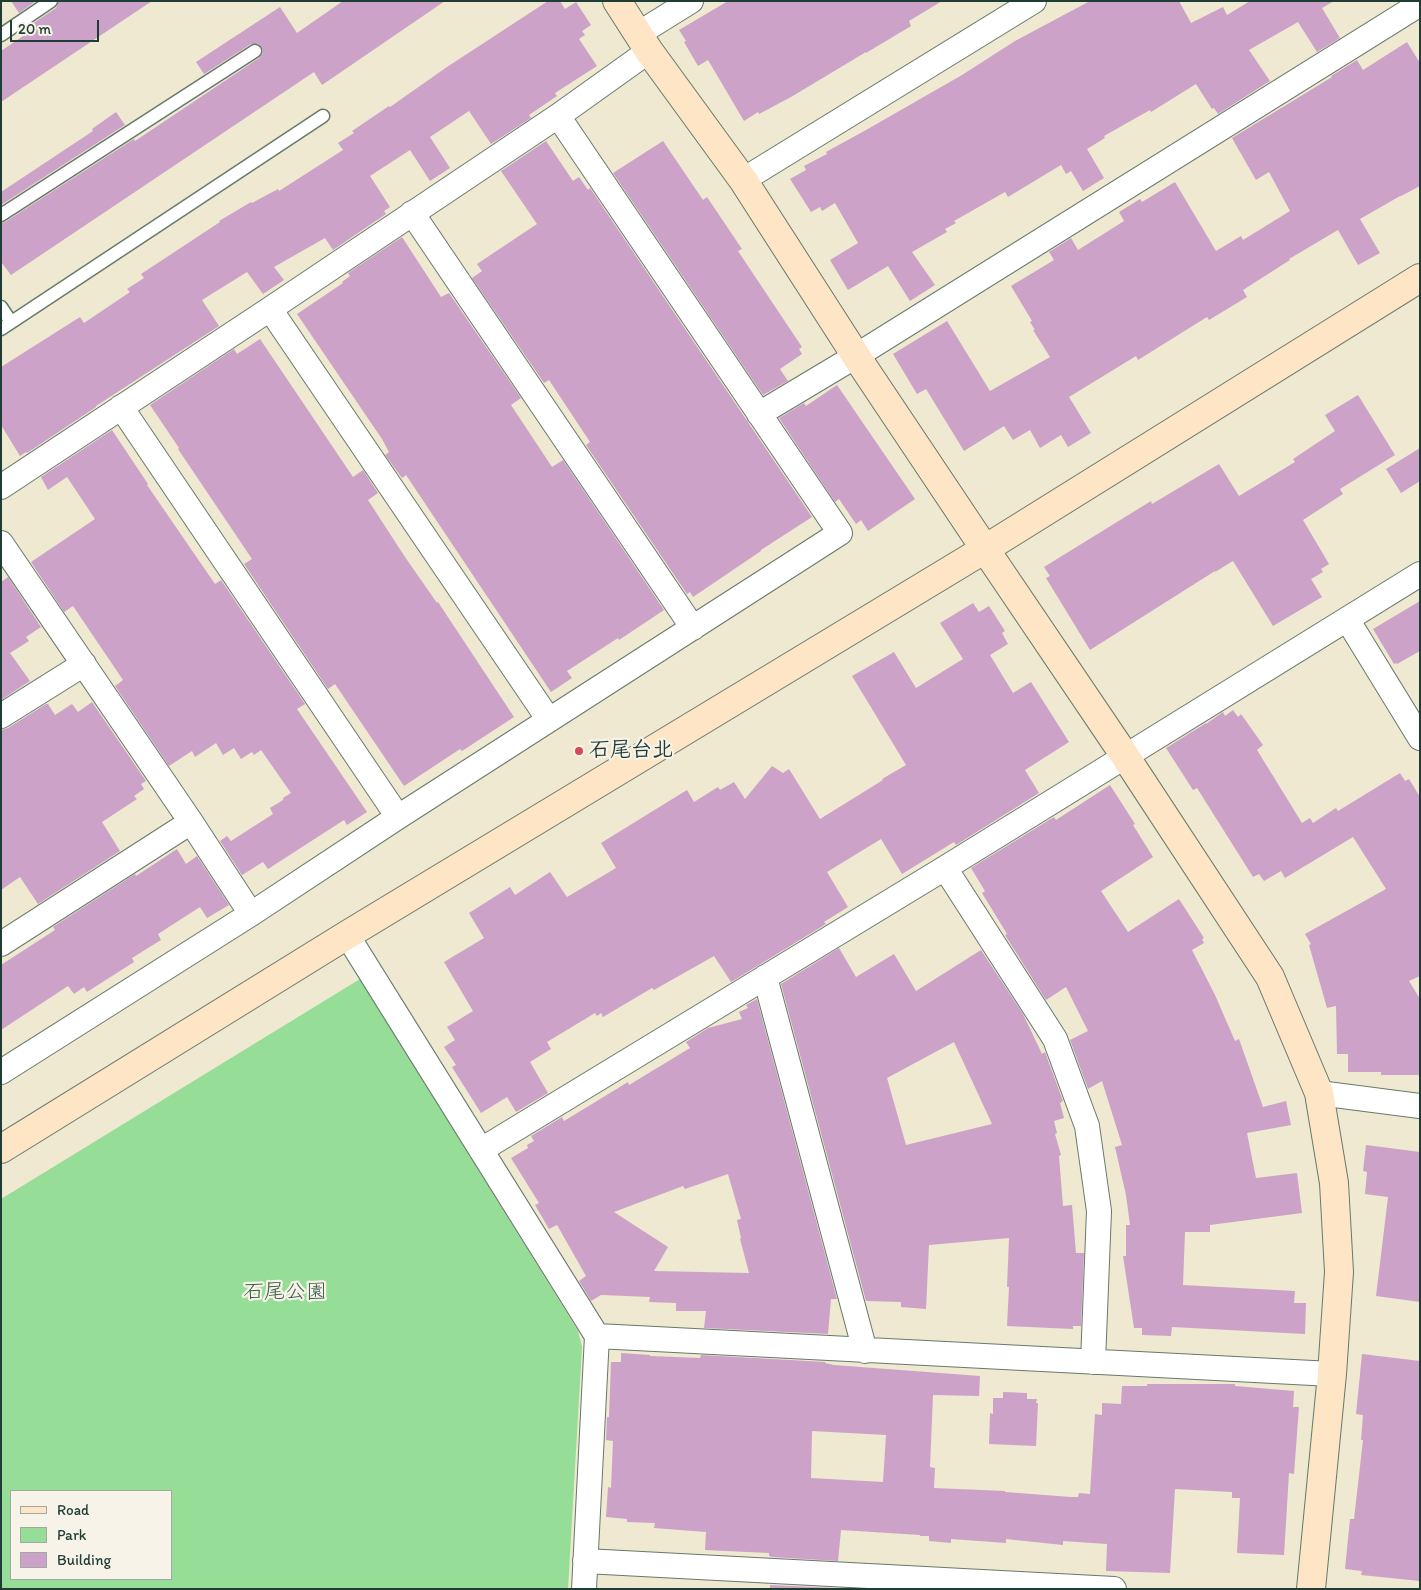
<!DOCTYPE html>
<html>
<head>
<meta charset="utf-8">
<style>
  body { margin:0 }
  #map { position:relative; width:1421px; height:1590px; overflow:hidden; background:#eee9d0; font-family:Itim,sans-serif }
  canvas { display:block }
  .frame { position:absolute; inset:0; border:2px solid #1f3d34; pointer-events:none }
  .legend { position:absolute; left:10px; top:1490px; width:162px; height:90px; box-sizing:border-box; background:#f7f3e8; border:1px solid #a1aaa0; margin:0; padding:6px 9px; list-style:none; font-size:15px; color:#1f3d34 }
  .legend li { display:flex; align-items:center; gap:10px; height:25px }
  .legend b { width:25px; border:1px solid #a1aaa0 }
  .scale { position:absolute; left:10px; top:20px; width:89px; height:22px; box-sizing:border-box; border:2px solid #1f3d34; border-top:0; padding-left:6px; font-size:15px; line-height:18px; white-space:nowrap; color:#1f3d34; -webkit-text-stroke:4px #f7f3e8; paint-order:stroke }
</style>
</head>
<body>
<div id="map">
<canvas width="1421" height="1590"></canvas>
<div class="frame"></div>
<ul class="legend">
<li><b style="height:6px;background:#fde5c5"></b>Road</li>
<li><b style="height:14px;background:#96dd97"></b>Park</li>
<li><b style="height:14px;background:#cca2c9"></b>Building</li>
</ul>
<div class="scale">20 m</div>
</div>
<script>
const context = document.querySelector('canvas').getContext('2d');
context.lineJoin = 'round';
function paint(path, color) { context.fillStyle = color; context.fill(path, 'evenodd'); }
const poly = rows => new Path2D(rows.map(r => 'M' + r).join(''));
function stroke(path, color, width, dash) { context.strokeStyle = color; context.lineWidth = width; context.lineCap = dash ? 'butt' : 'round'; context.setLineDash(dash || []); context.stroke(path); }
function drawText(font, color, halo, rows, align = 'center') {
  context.font = font + ' Itim,"Klee One",sans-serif'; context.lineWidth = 4.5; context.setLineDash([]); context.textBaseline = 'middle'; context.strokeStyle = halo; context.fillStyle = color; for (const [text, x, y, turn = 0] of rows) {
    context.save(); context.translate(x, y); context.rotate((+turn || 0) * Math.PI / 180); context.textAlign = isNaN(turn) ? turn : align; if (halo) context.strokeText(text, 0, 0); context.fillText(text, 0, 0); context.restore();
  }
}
paint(poly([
  [360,979,578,1331,582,1347,568,1589,1,1589,1,1199],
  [11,1491,171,1491,171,1579,11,1579]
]), '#96dd97');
paint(poly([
  [11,1,36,1,19,13],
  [59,1,152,1,1,102,1,51,32,30,29,26,56,8],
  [343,1,445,1,322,85,314,72,11,275,1,262,1,223,5,222,134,139,135,141,259,58,262,54,263,50,258,44,251,44,204,74,196,62,280,7,297,33],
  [548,1,560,1,565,9,576,2,591,25,582,31,585,35,579,39,597,66,555,93,557,96,529,115,531,118,491,144,469,111,430,137,450,168,430,181,410,150,370,176,390,207,384,211,386,214,333,250,325,238,274,267,284,280,263,294,247,272,202,300,219,326,96,406,96,407,27,453,26,452,20,456,1,425,1,367,80,317,84,323,130,292,127,289,144,278,141,274,220,222,219,221,251,202,252,203,278,189,279,191,343,150,338,143,354,133,352,131,389,106,390,107,447,67],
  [728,1,942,1,909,21,911,26,866,53,866,52,791,97,759,114,758,112,744,121,708,60,698,66,684,42,686,41,679,30],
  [1090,1,1179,1,1191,23,1223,7,1227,15,1250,1,1334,1,1322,8,1340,38,1317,52,1298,22,1249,50,1270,81,1218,114,1214,108,1212,109,1196,84,1151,112,1150,110,1104,136,1105,138,1087,149,1104,178,1083,191,1071,171,1066,174,1061,165,1008,197,1005,192,954,221,956,223,945,229,947,232,912,252,935,285,910,301,888,266,848,290,830,260,858,243,835,203,822,211,820,207,811,212,790,179,806,170,804,166,827,154,826,152,866,130,962,75,1015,41],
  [1407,42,1420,63,1420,186,1401,196,1400,196,1360,219,1380,253,1358,265,1338,230,1289,259,1290,260,1243,290,1247,297,1209,320,1207,317,1138,360,1136,356,1069,397,1091,433,1068,447,1061,435,1040,448,1030,430,1013,440,1004,426,964,451,926,389,917,394,893,354,947,321,990,391,1050,357,1033,330,1035,330,1030,322,1032,321,1011,286,1054,260,1049,252,1071,238,1078,250,1124,221,1119,212,1140,199,1142,202,1175,182,1216,251,1241,236,1243,240,1290,211,1269,172,1256,180,1232,138,1332,77,1331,76,1357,60,1363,70],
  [116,112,125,125,1,205,1,192,93,131,92,129],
  [546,141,573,181,579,177,588,190,590,188,812,517,761,550,761,551,693,597,690,592,687,594,586,445,590,442,549,380,544,383,472,278,482,271,477,264,537,224,501,171],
  [663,141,703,200,707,197,742,249,738,251,802,347,799,349,802,354,780,369,788,381,763,395,613,173],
  [402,237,441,297,449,293,521,398,511,405,552,467,563,460,664,610,619,640,618,638,567,671,572,678,551,692,406,475,402,478,385,455,389,452,382,439,297,314,343,283,342,282,350,276,348,273],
  [260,339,353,477,363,470,378,493,368,500,405,557,437,603,438,602,514,717,462,751,460,749,404,786,335,684,328,689,244,564,252,559,178,449,179,448,150,405,234,349,237,354],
  [837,385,915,499,868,531,861,520,856,524,839,499,835,502,779,418,804,403,806,406],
  [1358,395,1395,455,1340,489,1343,494,1303,520,1329,564,1321,569,1323,572,1311,579,1322,597,1273,626,1233,561,1215,572,1215,571,1090,650,1046,578,1050,576,1044,567,1151,501,1152,504,1219,464,1239,496,1295,462,1293,459,1335,431,1325,415],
  [112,430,148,484,147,485,215,584,221,580,305,704,297,709,367,812,347,825,344,820,268,869,263,862,242,875,220,841,227,836,231,841,273,814,270,808,283,800,283,798,291,793,261,750,254,755,252,752,241,759,234,748,223,755,216,743,195,757,192,751,169,766,115,686,123,680,73,606,64,612,31,562,95,519,67,477,48,490,41,477],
  [1420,448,1420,481,1401,493,1386,469],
  [8,577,41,627,26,637,29,641,10,653,30,681,1,700,1,582],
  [1420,601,1420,651,1397,664,1396,663,1394,664,1373,629],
  [973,603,979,612,989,606,1005,631,1002,633,1008,644,990,655,1013,693,1031,682,1069,742,1025,770,1039,793,956,845,954,842,902,874,881,839,827,872,848,907,824,922,826,924,731,982,714,956,654,990,652,988,603,1017,601,1013,597,1016,595,1013,547,1042,551,1049,530,1062,548,1093,516,1112,507,1097,481,1113,452,1067,456,1065,444,1047,455,1040,447,1027,473,1011,444,962,484,938,469,913,510,887,515,895,550,872,567,897,616,868,601,843,687,790,694,802,718,787,720,790,734,782,745,799,772,766,783,773,789,769,820,819,883,780,882,779,906,765,852,676,894,652,916,688,963,659,940,623],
  [92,702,146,781,141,784,144,789,134,796,137,799,102,822,120,851,38,904,20,877,1,890,1,730,8,728,46,704,48,704,55,715,72,704,78,712],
  [1233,710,1238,717,1241,714,1263,745,1257,750,1302,823,1310,818,1313,823,1336,808,1338,811,1400,773,1405,781,1409,779,1420,797,1420,976,1409,981,1420,999,1420,1075,1381,1075,1381,1072,1348,1072,1348,1054,1337,1054,1336,1006,1327,1008,1309,945,1311,944,1305,934,1386,889,1353,837,1285,878,1281,871,1264,881,1259,874,1253,877,1197,788,1193,790,1166,748,1206,723,1206,724,1223,712,1225,716],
  [1110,785,1135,824,1133,825,1153,857,1101,891,1128,932,1179,899,1204,938,1202,939,1204,943,1192,950,1215,995,1235,1041,1239,1039,1263,1107,1286,1101,1291,1125,1247,1133,1256,1178,1297,1173,1302,1213,1210,1225,1210,1232,1185,1232,1183,1285,1295,1291,1294,1303,1306,1303,1305,1334,1172,1327,1171,1336,1142,1335,1142,1328,1134,1328,1123,1256,1126,1256,1126,1225,1130,1225,1126,1195,1115,1147,1122,1145,1102,1081,1088,1089,1070,1040,1088,1031,1066,987,1046,1000,1005,935,1007,934,982,893,985,891,971,868,1054,817,1056,820],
  [177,849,186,864,197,856,229,905,207,918,200,907,158,934,161,940,132,958,134,962,87,992,84,987,74,994,68,986,1,1030,1,965,55,930,53,927,135,874,136,876],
  [839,948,856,977,894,954,916,991,981,950,1023,1014,1042,1054,1045,1052,1063,1101,1060,1103,1064,1118,1054,1121,1057,1133,1055,1134,1061,1155,1059,1156,1063,1206,1072,1205,1076,1253,1084,1253,1081,1326,1073,1326,1073,1329,1007,1326,1009,1287,1007,1287,1009,1238,929,1245,926,1309,901,1307,901,1302,866,1301,781,984],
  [954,1042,992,1124,906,1145,887,1078],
  [757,999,837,1299,831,1299,828,1334,704,1328,706,1311,676,1311,676,1303,649,1302,650,1297,601,1295,591,1301,579,1281,586,1276,557,1225,549,1229,535,1205,539,1203,511,1158,528,1148,527,1145,534,1141,531,1136,562,1117,564,1121,628,1082,629,1085,690,1048,686,1042,708,1028,742,1019,739,1012,748,1008,746,1005],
  [728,1174,741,1219,737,1220,741,1238,740,1239,749,1273,654,1271,668,1247,614,1212,683,1186,685,1189],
  [1366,1145,1420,1152,1420,1302,1376,1296,1388,1197,1365,1194,1367,1172,1363,1171],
  [621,1353,650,1355,650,1356,700,1358,701,1355,825,1362,825,1363,834,1365,980,1376,979,1396,933,1395,930,1467,935,1468,934,1488,1005,1491,1005,1492,1071,1497,1078,1497,1079,1493,1090,1494,1095,1414,1102,1415,1102,1403,1121,1404,1122,1386,1147,1386,1147,1384,1235,1384,1235,1386,1294,1391,1293,1407,1299,1407,1294,1474,1289,1473,1284,1555,1237,1553,1240,1498,1232,1498,1232,1492,1175,1489,1170,1573,1106,1571,1107,1544,1063,1541,1063,1545,1006,1539,1006,1543,951,1539,951,1543,929,1541,929,1536,920,1536,920,1535,841,1530,838,1561,772,1557,769,1556,769,1553,705,1550,706,1532,654,1528,655,1523,627,1522,627,1519,606,1517,608,1487,611,1488,613,1441,606,1440,607,1417,609,1417,611,1362,621,1362],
  [812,1431,886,1435,883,1482,811,1478],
  [1362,1354,1420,1361,1420,1581,1361,1575,1362,1571,1345,1569,1350,1519,1354,1519,1363,1440,1361,1440,1363,1415,1356,1414],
  [1003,1392,1027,1393,1027,1399,1037,1399,1036,1403,1038,1403,1036,1446,989,1444,990,1413,993,1414,993,1398,1003,1398],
  [770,1585,836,1588,770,1589]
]), '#cca2c9');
const lane = poly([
  [1,35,51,1],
  [1,215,255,51],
  [1,307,11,322],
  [1,329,323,116]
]);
const street = poly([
  [638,34,691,1],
  [558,116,649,51],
  [743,180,1034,1],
  [412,213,693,628],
  [270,309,549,720],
  [121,407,398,817],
  [759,414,856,356,1420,4],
  [1,487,270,309,558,116,840,533,398,817,251,914,1,1072],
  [1,543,191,822,251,914],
  [1347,619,1420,738],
  [1,716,84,664],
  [945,868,1055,1039,1087,1126,1099,1211,1093,1362],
  [347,935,597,1336,584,1589],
  [1,944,191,822],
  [765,977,865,1351],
  [1319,1093,1420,1106],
  [481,1150,945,868,1420,574],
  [597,1336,1332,1374],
  [585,1561,1114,1589]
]);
const secondary = poly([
  [617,1,649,51,743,180,856,356,985,549,1125,756,1270,977,1319,1093,1334,1183,1339,1272,1332,1374,1311,1589],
  [1,1149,347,935,985,549,1420,278]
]);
stroke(lane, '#67796b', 15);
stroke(street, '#67796b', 26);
stroke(secondary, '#67796b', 30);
stroke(lane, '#fff', 12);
stroke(street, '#fff', 24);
stroke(secondary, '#fde5c5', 28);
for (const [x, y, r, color] of [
  [579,751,5,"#d1495b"]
]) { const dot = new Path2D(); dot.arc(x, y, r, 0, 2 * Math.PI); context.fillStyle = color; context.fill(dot); stroke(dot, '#f7f3e8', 2); }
drawText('bold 21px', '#1f3d34', '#f7f3e8', [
  ["石尾台北",589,751]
], 'left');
drawText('21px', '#375d48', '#f7f3e8', [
  ["石尾公園",285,1293]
]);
</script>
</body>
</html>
